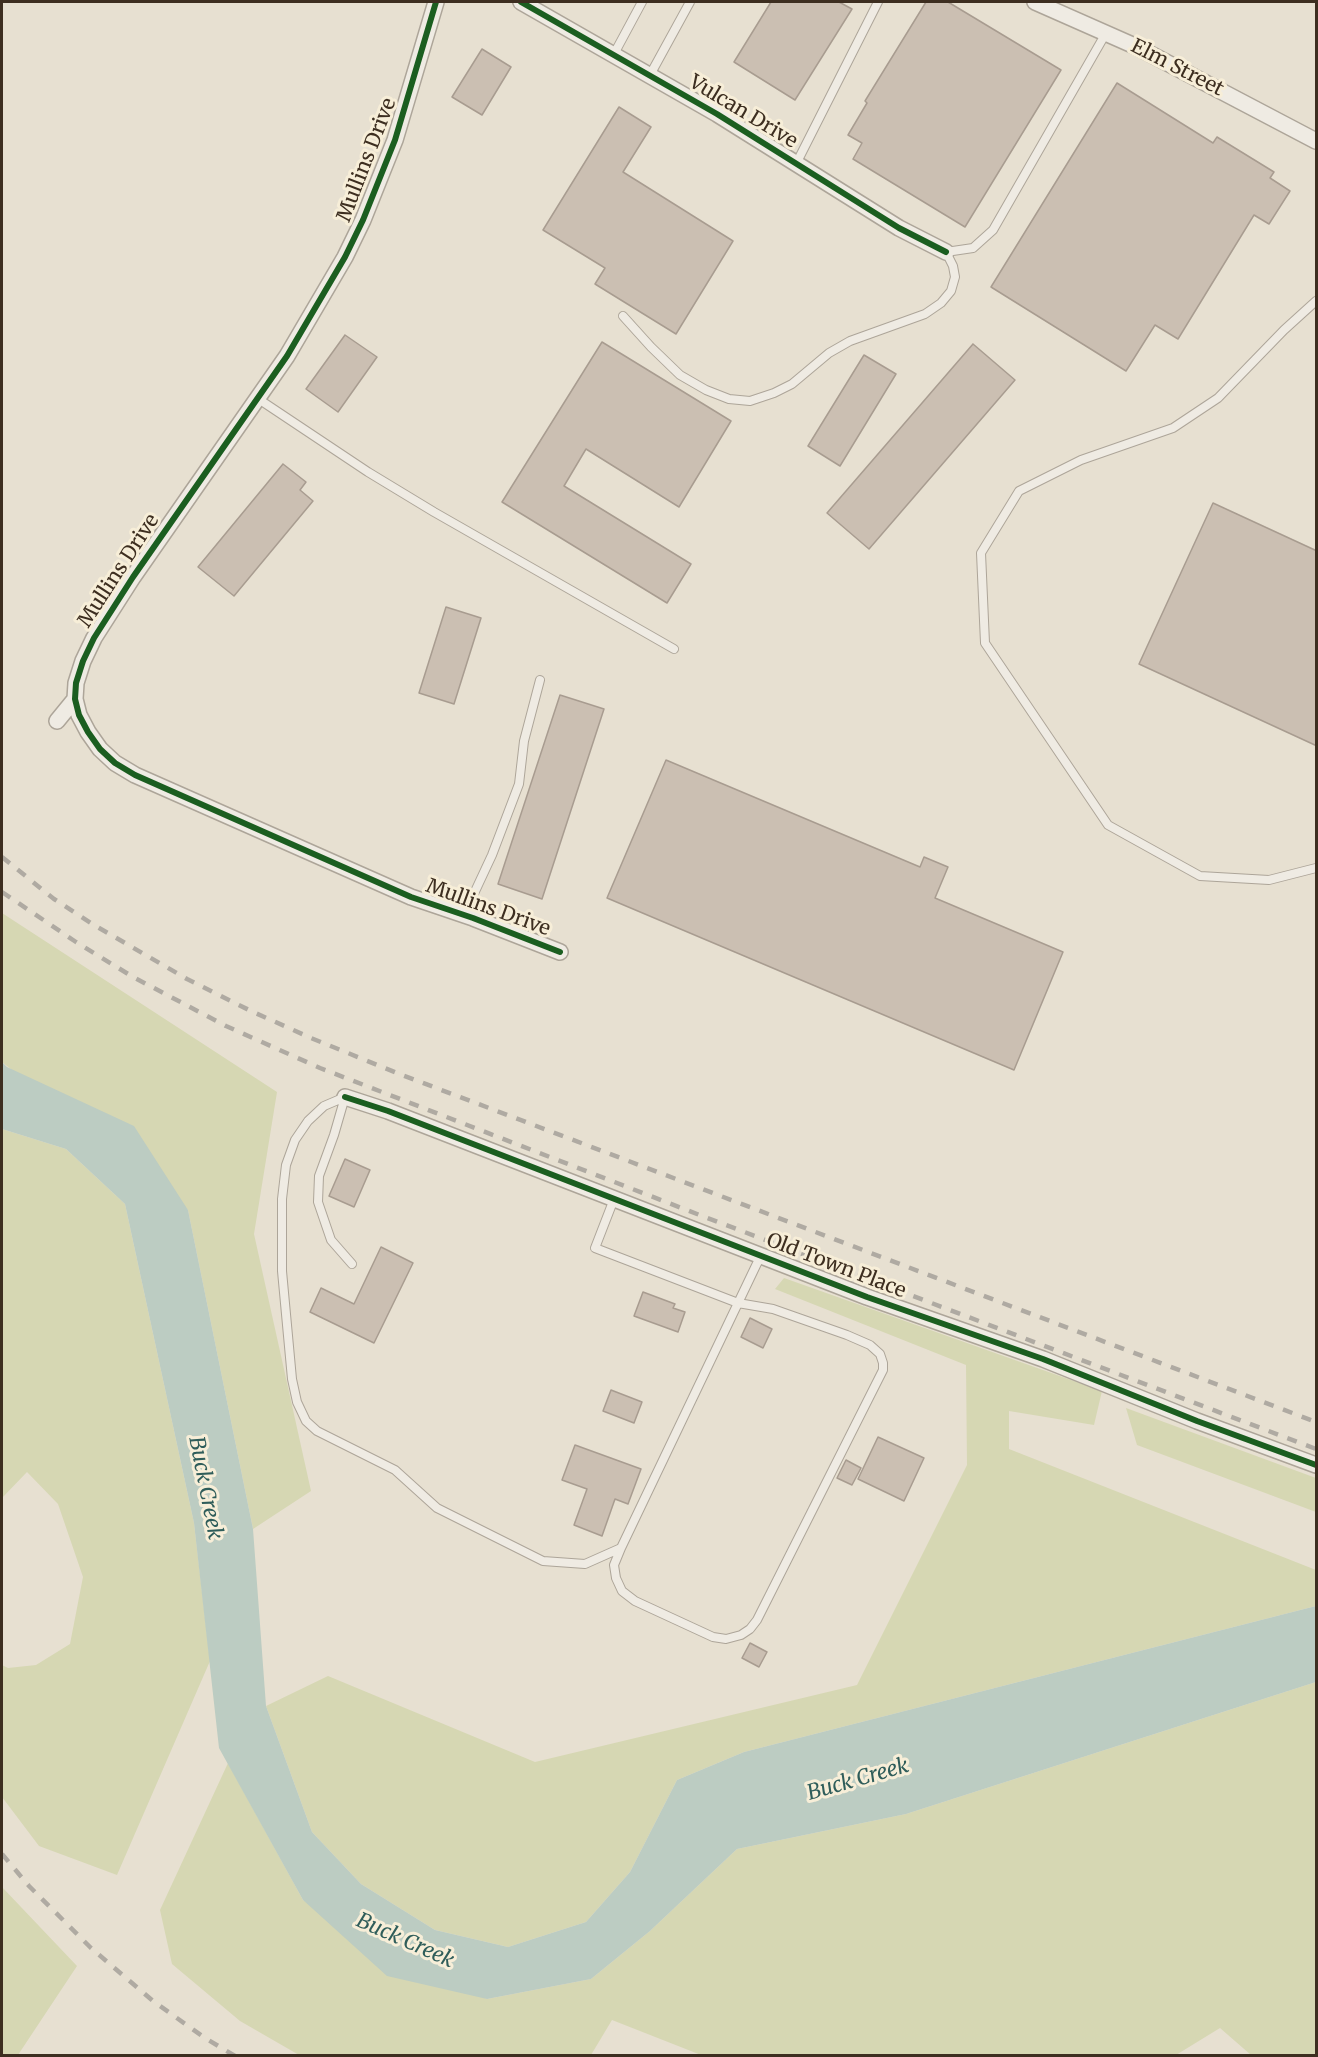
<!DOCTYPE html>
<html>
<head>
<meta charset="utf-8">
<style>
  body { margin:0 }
  #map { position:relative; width:1318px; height:2057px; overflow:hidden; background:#e7e0d1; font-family:Merriweather,serif }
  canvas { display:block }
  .frame { position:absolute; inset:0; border:3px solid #3d2e20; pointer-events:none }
</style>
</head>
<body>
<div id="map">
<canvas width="1318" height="2057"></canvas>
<div class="frame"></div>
</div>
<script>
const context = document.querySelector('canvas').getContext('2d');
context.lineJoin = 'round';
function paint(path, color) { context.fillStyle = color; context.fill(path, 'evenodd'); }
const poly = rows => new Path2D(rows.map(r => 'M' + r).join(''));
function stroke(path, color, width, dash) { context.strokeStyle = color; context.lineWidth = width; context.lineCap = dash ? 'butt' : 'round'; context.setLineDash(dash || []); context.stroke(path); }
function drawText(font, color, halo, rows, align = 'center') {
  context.font = font + ' Merriweather,serif'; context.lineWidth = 6; context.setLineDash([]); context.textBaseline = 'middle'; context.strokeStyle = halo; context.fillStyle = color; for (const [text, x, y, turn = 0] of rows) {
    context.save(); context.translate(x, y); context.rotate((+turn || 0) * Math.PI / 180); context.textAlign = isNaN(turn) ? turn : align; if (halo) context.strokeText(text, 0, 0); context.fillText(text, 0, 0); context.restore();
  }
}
paint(poly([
  [2,913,277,1092,254,1234,311,1491,253,1529,188,1210,2,1062],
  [2,1129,66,1149,125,1204,194,1523,210,1661,117,1875,39,1846,2,1797,2,1665,8,1668,36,1665,70,1644,83,1577,58,1504,27,1472,2,1498],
  [784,1278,1102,1391,1094,1425,1009,1411,1009,1449,1316,1570,1316,1606,744,1752,677,1780,630,1872,586,1922,508,1947,435,1930,361,1884,312,1832,266,1706,328,1676,535,1762,857,1685,967,1465,966,1365,775,1289],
  [1126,1408,1316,1478,1316,1512,1137,1445],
  [1316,1682,1316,2055,1251,2055,1220,2028,1176,2055,701,2055,612,2020,591,2055,299,2055,240,2021,172,1964,160,1910,228,1763,303,1900,487,1999,591,1979,650,1931,737,1849,906,1814],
  [2,1887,77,1966,18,2055,2,2055]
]), '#d6d7b3');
paint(poly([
  [2,1062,7,1067,134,1126,188,1210,253,1529,266,1706,312,1832,361,1884,435,1930,508,1947,586,1922,630,1872,677,1780,744,1752,1316,1606,1316,1682,906,1814,737,1849,650,1931,591,1979,487,1999,387,1976,303,1900,219,1748,194,1523,125,1204,66,1149,2,1129]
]), '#bcccc2');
const building = poly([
  [771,2,839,2,852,9,795,100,734,62,771,2],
  [926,2,948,2,1061,70,965,227,853,159,862,143,848,135,867,103,865,101,926,2],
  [482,49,511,67,482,115,452,97,482,49],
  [1117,83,1213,143,1217,137,1274,172,1270,178,1290,191,1269,224,1254,215,1178,339,1155,325,1126,371,991,287,1117,83],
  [619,107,651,127,623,172,733,241,676,334,595,284,605,268,543,230,619,107],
  [345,335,377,357,338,412,306,389,345,335],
  [602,342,731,421,679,507,586,449,564,486,691,564,667,603,502,502,602,342],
  [973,344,1015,380,869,549,827,513,973,344],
  [864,355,896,374,840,466,808,446,864,355],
  [283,464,306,482,300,490,313,501,234,596,198,567,283,464],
  [1213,503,1317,551,1317,746,1139,664,1213,503],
  [446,607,481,618,454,704,419,693,446,607],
  [560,695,604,709,542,899,498,884,560,695],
  [666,760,920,867,924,857,948,867,935,898,1063,952,1014,1070,607,898,666,760],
  [345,1159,370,1170,354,1207,329,1196,345,1159],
  [381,1247,413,1263,374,1343,310,1312,321,1288,354,1304,381,1247],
  [643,1292,675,1304,673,1308,685,1312,678,1332,634,1316,643,1292],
  [750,1318,772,1329,763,1348,741,1337,750,1318],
  [611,1390,642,1402,634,1423,603,1411,611,1390],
  [878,1437,924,1458,904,1501,858,1479,878,1437],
  [575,1445,641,1469,628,1504,615,1499,602,1536,574,1525,587,1489,562,1480,575,1445],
  [846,1460,861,1468,852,1485,837,1478,846,1460],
  [750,1643,767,1652,759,1667,742,1658,750,1643]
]);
paint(building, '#cbbfb2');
stroke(building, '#a89c90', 1.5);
const service = poly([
  [614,54,642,2],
  [650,75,690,2],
  [796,164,878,2],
  [1316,301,1284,330,1218,398,1173,428,1081,460,1019,491,981,553,985,643,1108,825,1200,876,1269,880,1316,868],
  [623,316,651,347,680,375,706,390,729,399,750,401,774,393,792,384,829,353,850,341,925,314,941,303,951,291,955,277,953,266,946,252,973,248,993,230,1106,33],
  [257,398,368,472,434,512,674,649],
  [464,915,492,855,519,784,524,741,540,680],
  [345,1097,324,1106,308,1121,295,1140,286,1165,282,1199,282,1271,292,1379,297,1402,306,1421,317,1431,395,1470,437,1508,543,1561,585,1564,621,1548,761,1255],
  [345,1097,334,1135,319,1176,318,1202,331,1240,352,1264],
  [614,1199,595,1248,738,1303,773,1309,847,1335,870,1345,880,1354,883,1363,883,1370,757,1620,750,1629,741,1635,726,1639,713,1637,635,1601,622,1591,616,1578,614,1565,621,1548]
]);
const minor = poly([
  [436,2,395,140,363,220,345,257,287,356,133,577,94,638,83,661,76,683,75,699,79,715,88,732,100,749,115,763,135,775,411,897,473,918,560,952],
  [521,2,717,114,899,228,946,252],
  [1035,2,1137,47,1316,141],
  [57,721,75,699],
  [345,1097,388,1111,867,1297,1043,1359,1197,1421,1316,1465]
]);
stroke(service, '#ada599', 10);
stroke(minor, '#ada599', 18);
stroke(service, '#efebe3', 8);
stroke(minor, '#efebe3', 15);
stroke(poly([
  [2,857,54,899,94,925,187,979,251,1011,311,1038,402,1075,1316,1422],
  [2,892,76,942,133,977,226,1026,320,1068,697,1214,1316,1449],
  [2,1854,29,1886,91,1948,153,2001,205,2038,235,2056]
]), '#afaaa2', 4.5, [10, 10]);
stroke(poly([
  [436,2,395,140,363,220,345,257,287,356,133,577,94,638,83,661,76,683,75,699,79,715,88,732,100,749,115,763,135,775,411,897,473,918,560,952],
  [521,2,717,114,899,228,946,252],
  [345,1097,388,1111,867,1297,1043,1359,1197,1421,1316,1465]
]), '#1b5e20', 6);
drawText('20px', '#3d2e20', '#f7eed8', [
  ["Elm Street",1177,68,27],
  ["Vulcan Drive",743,112,31],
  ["Mullins Drive",367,160,-69],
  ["Mullins Drive",119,571,-57],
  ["Mullins Drive",488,908,20],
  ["Old Town Place",836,1266,21]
]);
drawText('italic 21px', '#2f5d5a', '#f7eed8', [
  ["Buck Creek",205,1488,79],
  ["Buck Creek",858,1780,-16],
  ["Buck Creek",405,1941,24]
]);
</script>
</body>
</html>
